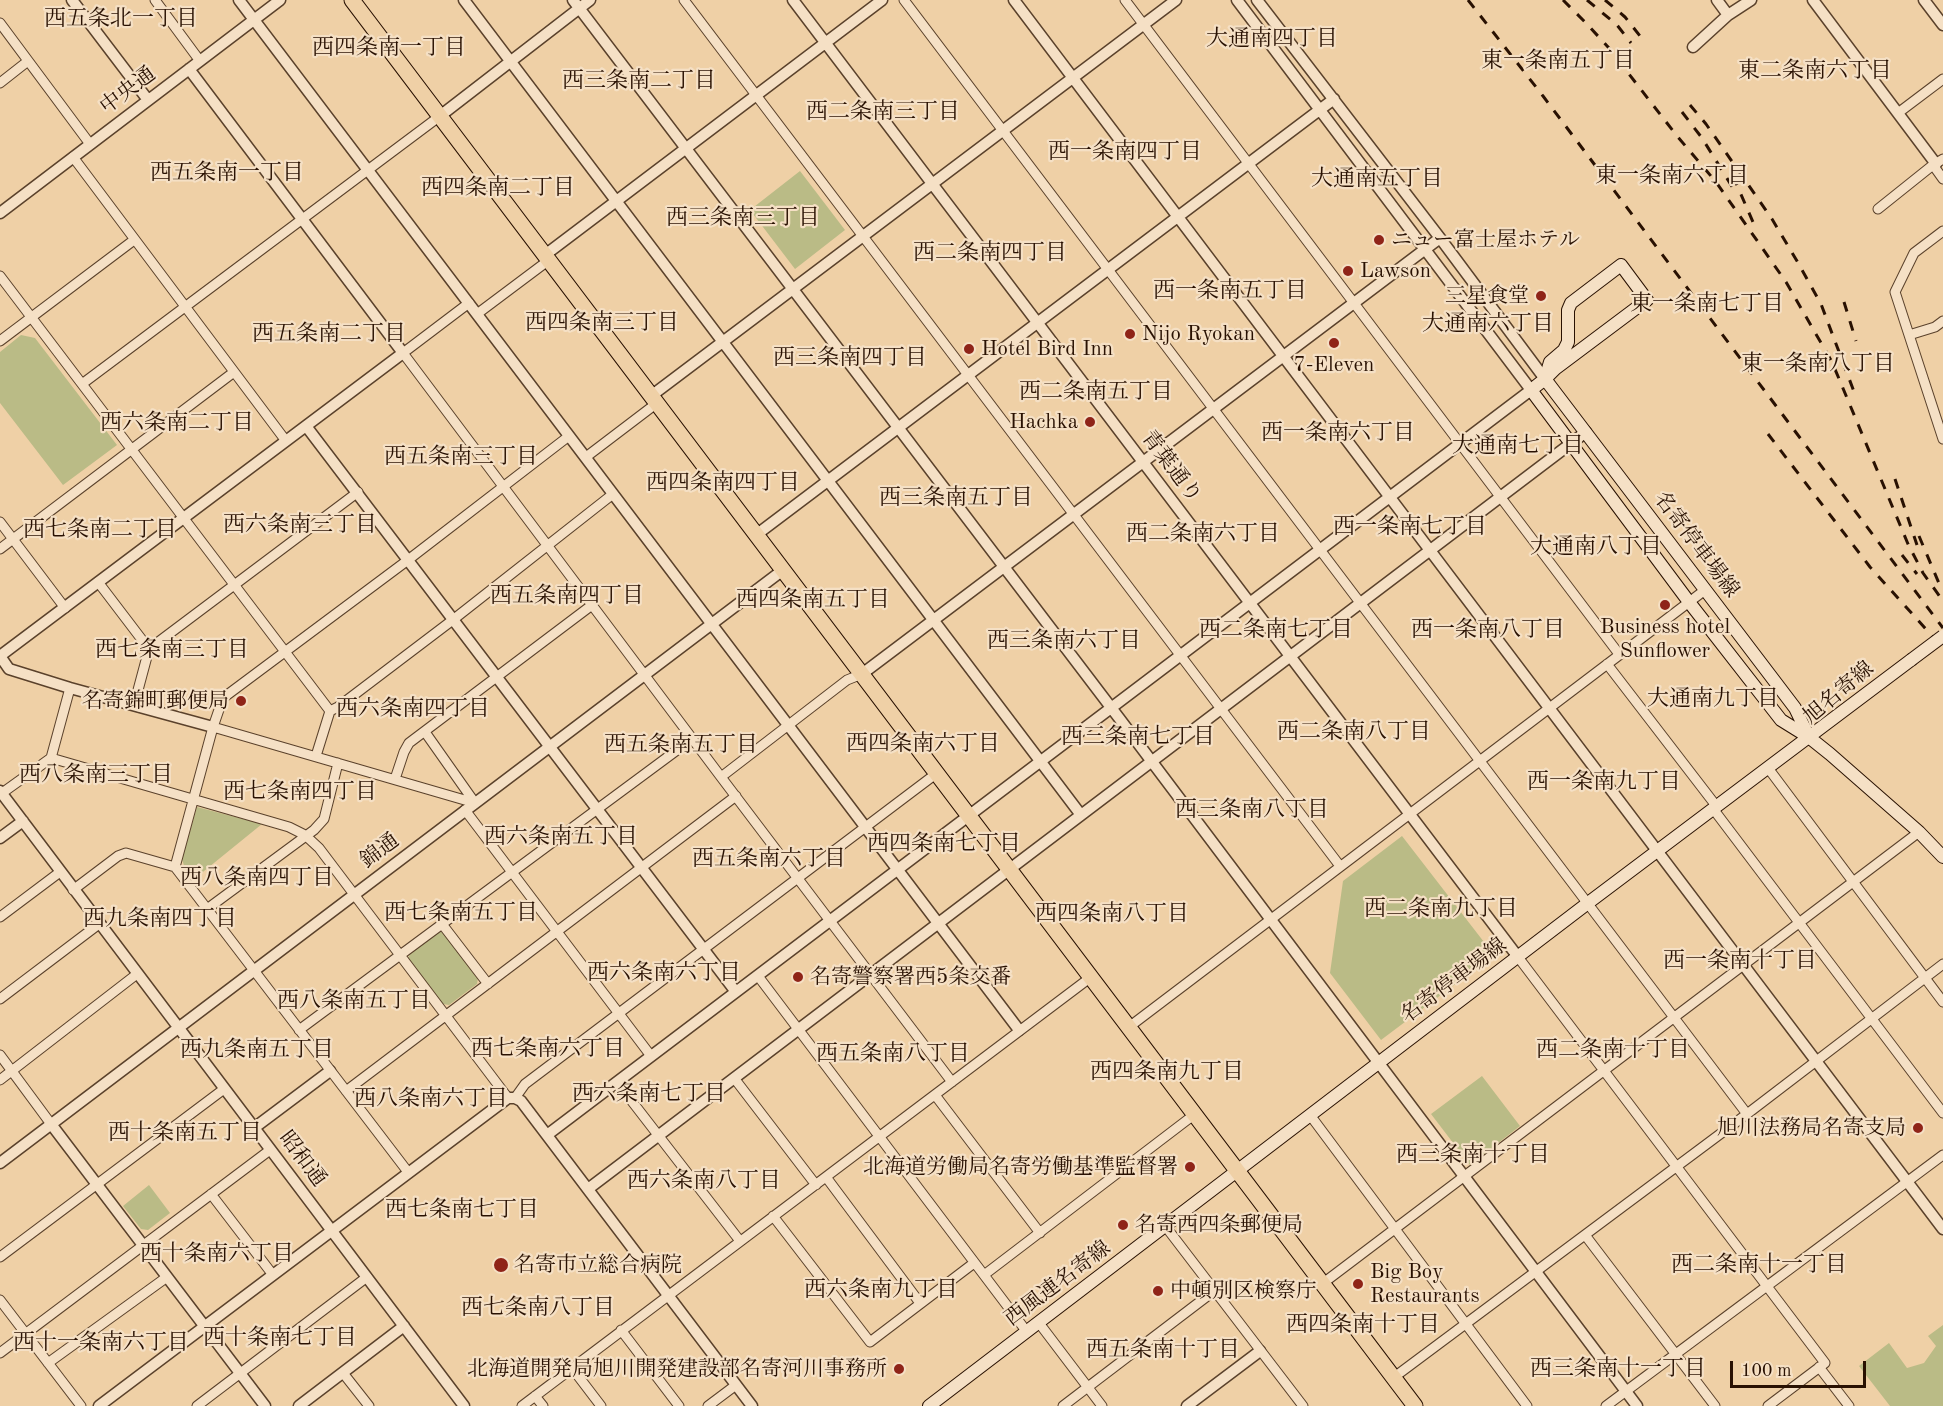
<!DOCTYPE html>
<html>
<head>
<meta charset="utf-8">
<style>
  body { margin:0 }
  #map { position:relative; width:1943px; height:1406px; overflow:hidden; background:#efd0a6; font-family:"Old Standard TT",serif }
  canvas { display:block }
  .scale { position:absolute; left:1730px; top:1361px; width:136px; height:27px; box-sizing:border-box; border:3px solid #291102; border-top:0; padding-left:8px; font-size:18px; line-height:21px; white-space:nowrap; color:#291102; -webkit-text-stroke:4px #f5e0c5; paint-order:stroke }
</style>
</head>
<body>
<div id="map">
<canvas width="1943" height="1406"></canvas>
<div class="scale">100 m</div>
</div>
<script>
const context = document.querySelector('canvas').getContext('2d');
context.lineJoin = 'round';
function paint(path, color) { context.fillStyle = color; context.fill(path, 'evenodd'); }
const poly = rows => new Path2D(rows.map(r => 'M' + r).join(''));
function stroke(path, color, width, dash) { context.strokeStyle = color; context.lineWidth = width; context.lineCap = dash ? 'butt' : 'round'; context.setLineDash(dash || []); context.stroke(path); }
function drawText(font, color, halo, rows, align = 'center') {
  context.font = font + ' "Old Standard TT","Noto Serif JP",serif'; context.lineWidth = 4.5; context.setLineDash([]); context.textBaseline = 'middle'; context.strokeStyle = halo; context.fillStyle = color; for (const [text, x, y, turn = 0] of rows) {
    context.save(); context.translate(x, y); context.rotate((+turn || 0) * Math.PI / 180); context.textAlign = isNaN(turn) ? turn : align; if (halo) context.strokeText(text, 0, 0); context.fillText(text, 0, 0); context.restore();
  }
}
paint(poly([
  [800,171,845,230,795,269,750,210],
  [21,335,35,338,117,445,63,485,0,403,0,352],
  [197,807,262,824,193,880,185,869,182,859],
  [1402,836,1494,955,1381,1040,1330,973,1343,881],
  [438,932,442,932,478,978,477,984,449,1005,443,1004,408,958,410,954],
  [1482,1076,1520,1126,1470,1165,1431,1114],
  [149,1185,170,1213,148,1230,141,1229,123,1206],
  [1943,1325,1943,1406,1890,1406,1859,1366,1889,1343,1907,1368,1924,1363,1936,1346,1928,1336]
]), '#babb86');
const minor = poly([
  [155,0,200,61],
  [684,0,1340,866],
  [904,0,1747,1114],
  [1125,0,1619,654],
  [0,23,90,144],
  [0,83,28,61],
  [1898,113,1943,79],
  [73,157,286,441],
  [1943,159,1933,165,1943,179],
  [1878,209,1933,165],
  [1943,231,1914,253,1895,292,1943,439],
  [0,276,330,711],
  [469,303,403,353,721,777,952,1082],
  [477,314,549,260],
  [1909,335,1935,327,1943,321],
  [0,341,134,240],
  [82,384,440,116],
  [586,457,657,403],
  [0,522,65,608],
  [0,549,234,372],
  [98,582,149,649,134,705],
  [149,649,358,492],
  [1607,664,1717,807],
  [213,727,475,803],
  [425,732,475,803],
  [316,756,330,711,338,707,454,619,613,494],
  [51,758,289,827,305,835,319,848,508,1098],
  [1768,768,1943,1002],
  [721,777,847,680,862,674],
  [395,779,404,752,409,743,592,605],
  [2,793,51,758,70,688],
  [465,810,651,1056],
  [1714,810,1943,1113],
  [175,867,213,727,223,698,408,560,569,436],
  [73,890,118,856,126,853,175,867,408,1172],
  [207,909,314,830,324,819,338,763],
  [0,917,60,872],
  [442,924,488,984],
  [1518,957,1825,1363,1768,1406],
  [758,976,1027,1332],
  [0,999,99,924],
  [1129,1027,1705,590],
  [299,1030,692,739],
  [0,1055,51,1124],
  [734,1078,816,1185],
  [0,1080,137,974],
  [617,1082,740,1241],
  [346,1091,736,796],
  [935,1095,1040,1233],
  [515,1098,525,1084,937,773],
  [1310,1115,1527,1406],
  [826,1177,920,1303],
  [211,1194,273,1275],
  [773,1216,870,1342,974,1263],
  [1166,1227,1303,1406],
  [1585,1235,1715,1406],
  [0,1257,224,1089],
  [984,1275,1195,1114],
  [1322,1284,1919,832],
  [0,1300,81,1406],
  [1039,1323,1102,1406],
  [621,1330,679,1406],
  [0,1353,270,1150],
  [48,1363,167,1277],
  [1819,1367,1849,1406],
  [572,1368,601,1406],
  [343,1373,369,1406],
  [1393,1378,1747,1114,1943,964],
  [535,1396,543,1406],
  [197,1406,367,1277],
  [522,1406,1091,977],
  [708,1406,736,1385],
  [1063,1406,1214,1291],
  [1606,1406,1943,1155]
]);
const tertiary = poly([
  [72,0,148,100],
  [239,0,1019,1030],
  [464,0,1081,815],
  [573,0,1119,718,1637,1406],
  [793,0,1518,957],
  [1014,0,1943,1229],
  [1257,0,1440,238,1545,379],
  [1717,0,1728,15],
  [1813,0,1936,164],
  [1924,0,1943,25],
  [1693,47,1728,15,1751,0],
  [440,116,590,0],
  [0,213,280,0],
  [545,255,882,0],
  [651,396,1176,0],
  [306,426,736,992],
  [756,535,1334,99],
  [0,656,403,353,189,69],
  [0,656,9,669,70,688,213,727],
  [862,674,1440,238],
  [0,791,464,1406],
  [0,838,23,821],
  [51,1124,265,1406],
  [254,1128,330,1071],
  [547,1135,1531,390,1237,0],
  [0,1163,783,570],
  [588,1189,1586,432],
  [99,1406,508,1098,515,1098,521,1101,752,1406],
  [299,1406,404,1326],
  [1187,1406,1260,1351]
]);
const secondary = poly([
  [1545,379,1550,362,1564,350,1568,342,1568,310,1571,303,1621,265,1647,300,1555,369,1545,379,1531,390,1689,602,1781,720,1810,738,1830,754,1919,832,1943,857],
  [1545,379,1795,708,1809,737],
  [929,1406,1588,903,1911,660]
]);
const trunk = poly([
  [352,0,1415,1406]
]);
stroke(minor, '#5a412b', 11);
stroke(tertiary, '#5a412b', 13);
stroke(secondary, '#291102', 14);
stroke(trunk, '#291102', 17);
stroke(minor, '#f5e0c5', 9);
stroke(tertiary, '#f5e0c5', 10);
stroke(secondary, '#f5e0c5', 12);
stroke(trunk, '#efd0a6', 15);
stroke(poly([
  [1468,0,1543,96,1943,628],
  [1563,0,1586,23,1608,47,1677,136,1716,182,1786,282,1832,362,1908,544,1923,573,1943,601],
  [1587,0,1617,25,1631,43],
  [1605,0,1625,17,1640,36],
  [1690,105,1706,124,1772,219,1797,261,1821,304,1856,397],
  [1682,112,1702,138,1733,188],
  [1733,176,1756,229],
  [1844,302,1856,341],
  [1768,434,1870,567,1943,648],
  [1895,479,1917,545],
  [1919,536,1941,588],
  [1902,555,1917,574]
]), '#291102', 3, [10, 10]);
const secondaryBridge = poly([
  [1911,660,1943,636]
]);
stroke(secondaryBridge, '#291102', 14, []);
stroke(secondaryBridge, '#f5e0c5', 12);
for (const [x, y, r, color] of [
  [1379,240,6,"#8f2418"],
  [1348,271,6,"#8f2418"],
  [1541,296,6,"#8f2418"],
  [1130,334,6,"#8f2418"],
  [1334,343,6,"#8f2418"],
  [969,349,6,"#8f2418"],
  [1090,422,6,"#8f2418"],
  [1665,605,6,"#8f2418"],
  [241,701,6,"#8f2418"],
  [798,977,6,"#8f2418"],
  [1918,1128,6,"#8f2418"],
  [1190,1167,6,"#8f2418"],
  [1123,1225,6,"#8f2418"],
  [501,1265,8,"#8f2418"],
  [1358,1284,6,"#8f2418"],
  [1158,1291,6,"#8f2418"],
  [899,1369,6,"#8f2418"]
]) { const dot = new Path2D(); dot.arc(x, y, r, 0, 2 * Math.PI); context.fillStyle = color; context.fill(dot); stroke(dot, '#f5e0c5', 2); }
drawText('21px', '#291102', '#f5e0c5', [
  ["中央通",128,91,-37],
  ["青葉通り",1171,467,53],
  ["名寄停車場線",1696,545,53],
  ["旭名寄線",1839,693,-40],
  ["錦通",380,851,-37],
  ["名寄停車場線",1454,981,-37],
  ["昭和通",302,1159,53],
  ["西風連名寄線",1058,1284,-37]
]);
drawText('21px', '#291102', '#f5e0c5', [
  ["ニュー富士屋ホテル",1391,240],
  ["Lawson",1360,271],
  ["三星食堂",1529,296,"right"],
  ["Nijo Ryokan",1142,334],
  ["Hotel Bird Inn",981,349],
  ["7-Eleven",1334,365,"center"],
  ["Hachka",1078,422,"right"],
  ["Business hotel",1665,627,"center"],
  ["Sunflower",1665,651,"center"],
  ["名寄錦町郵便局",229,701,"right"],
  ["名寄警察署西5条交番",810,977],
  ["旭川法務局名寄支局",1906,1128,"right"],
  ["北海道労働局名寄労働基準監督署",1178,1167,"right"],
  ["名寄西四条郵便局",1135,1225],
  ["名寄市立総合病院",514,1265],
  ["Big Boy",1370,1272],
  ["Restaurants",1370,1296],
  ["中頓別区検察庁",1170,1291],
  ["北海道開発局旭川開発建設部名寄河川事務所",887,1369,"right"]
], 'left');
drawText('22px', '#291102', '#f5e0c5', [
  ["西五条北一丁目",121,19],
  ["大通南四丁目",1272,39],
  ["西四条南一丁目",389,48],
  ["東一条南五丁目",1558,61],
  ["東二条南六丁目",1815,71],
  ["西三条南二丁目",639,81],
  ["西二条南三丁目",883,112],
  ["西一条南四丁目",1125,152],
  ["西五条南一丁目",227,173],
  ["東一条南六丁目",1672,176],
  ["大通南五丁目",1377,179],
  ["西四条南二丁目",498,188],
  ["西三条南三丁目",743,218],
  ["西二条南四丁目",990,253],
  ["西一条南五丁目",1230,291],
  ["東一条南七丁目",1707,304],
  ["西四条南三丁目",602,323],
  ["大通南六丁目",1488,324],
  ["西五条南二丁目",329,334],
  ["西三条南四丁目",850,358],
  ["東一条南八丁目",1818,364],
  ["西二条南五丁目",1096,392],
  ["西六条南二丁目",177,423],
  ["西一条南六丁目",1338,433],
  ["大通南七丁目",1518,446],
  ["西五条南三丁目",461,457],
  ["西四条南四丁目",723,483],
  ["西三条南五丁目",956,498],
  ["西六条南三丁目",300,525],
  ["西一条南七丁目",1410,527],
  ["西七条南二丁目",100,530],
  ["西二条南六丁目",1203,534],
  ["大通南八丁目",1596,547],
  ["西五条南四丁目",567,596],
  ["西四条南五丁目",813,600],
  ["西二条南七丁目",1276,630],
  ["西一条南八丁目",1488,630],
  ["西三条南六丁目",1064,641],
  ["西七条南三丁目",172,650],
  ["大通南九丁目",1713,699],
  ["西六条南四丁目",413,709],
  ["西二条南八丁目",1354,732],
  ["西三条南七丁目",1138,737],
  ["西四条南六丁目",923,744],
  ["西五条南五丁目",681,745],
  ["西八条南三丁目",96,775],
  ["西一条南九丁目",1604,782],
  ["西七条南四丁目",300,792],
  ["西三条南八丁目",1252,810],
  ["西六条南五丁目",561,837],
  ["西四条南七丁目",944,844],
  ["西五条南六丁目",769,859],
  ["西八条南四丁目",257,878],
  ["西二条南九丁目",1441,909],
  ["西七条南五丁目",461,913],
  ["西四条南八丁目",1112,914],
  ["西九条南四丁目",160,919],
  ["西一条南十丁目",1740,961],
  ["西六条南六丁目",664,973],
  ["西八条南五丁目",354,1001],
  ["西七条南六丁目",548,1049],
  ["西九条南五丁目",257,1050],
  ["西二条南十丁目",1613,1050],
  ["西五条南八丁目",893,1054],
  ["西四条南九丁目",1167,1072],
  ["西六条南七丁目",649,1094],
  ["西八条南六丁目",431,1099],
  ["西十条南五丁目",185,1133],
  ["西三条南十丁目",1473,1155],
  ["西六条南八丁目",704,1181],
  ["西七条南七丁目",462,1210],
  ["西十条南六丁目",217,1254],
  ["西二条南十一丁目",1759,1265],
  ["西六条南九丁目",881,1290],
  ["西七条南八丁目",538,1308],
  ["西四条南十丁目",1363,1325],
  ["西十条南七丁目",280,1338],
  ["西十一条南六丁目",101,1343],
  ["西五条南十丁目",1163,1350],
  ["西三条南十一丁目",1618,1369]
]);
</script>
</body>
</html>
